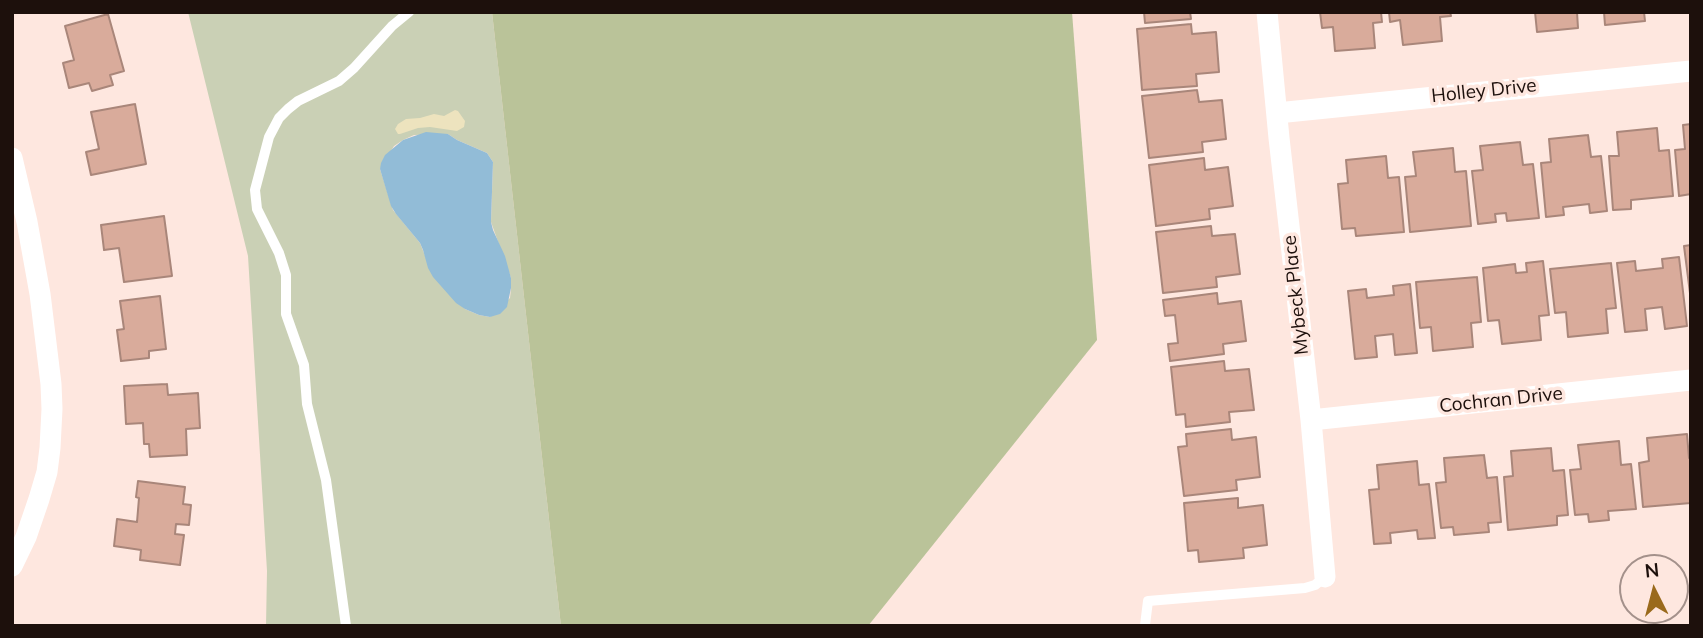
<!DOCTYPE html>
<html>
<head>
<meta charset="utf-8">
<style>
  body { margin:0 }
  #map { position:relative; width:1703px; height:638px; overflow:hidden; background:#fee7df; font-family:Mulish,sans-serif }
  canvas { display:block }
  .frame { position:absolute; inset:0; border:14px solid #1d100c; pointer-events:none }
  .north { position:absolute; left:1619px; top:554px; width:70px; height:70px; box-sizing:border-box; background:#fee7df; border:2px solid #a4918b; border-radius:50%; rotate:354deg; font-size:19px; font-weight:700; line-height:28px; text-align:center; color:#1d100c }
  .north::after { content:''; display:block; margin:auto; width:24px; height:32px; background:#9a6a1c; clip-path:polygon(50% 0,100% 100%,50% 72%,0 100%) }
</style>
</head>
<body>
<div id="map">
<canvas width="1703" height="638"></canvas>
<div class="frame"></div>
<div class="north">N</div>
</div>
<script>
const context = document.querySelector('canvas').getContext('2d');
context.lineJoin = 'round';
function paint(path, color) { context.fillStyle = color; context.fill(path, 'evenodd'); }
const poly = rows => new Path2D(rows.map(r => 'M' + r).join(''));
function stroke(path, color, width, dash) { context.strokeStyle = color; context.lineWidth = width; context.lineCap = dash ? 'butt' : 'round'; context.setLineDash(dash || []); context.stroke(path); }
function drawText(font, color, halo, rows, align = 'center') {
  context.font = font + ' Mulish,sans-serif'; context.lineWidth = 7; context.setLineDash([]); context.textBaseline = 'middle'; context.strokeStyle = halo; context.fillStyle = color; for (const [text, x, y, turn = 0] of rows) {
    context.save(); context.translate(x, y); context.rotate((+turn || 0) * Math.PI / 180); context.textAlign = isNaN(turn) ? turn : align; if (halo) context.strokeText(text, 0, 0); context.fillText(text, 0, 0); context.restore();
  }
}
paint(poly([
  [188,12,492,12,561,626,266,626,267,571,248,256],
  [448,134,457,140,487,153,493,162,491,222,511,278,511,289,510,298,490,317,479,315,465,309,426,258,420,243,393,210,380,169,394,146,403,140,414,135]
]), '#cad0b5');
paint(poly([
  [492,12,1072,12,1097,340,868,626,561,626]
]), '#bac399');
paint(poly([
  [455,110,458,111,465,121,464,127,457,131,430,127,418,128,400,134,398,134,395,129,398,124,406,119,420,118,434,114,444,116]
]), '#ede3be');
paint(poly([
  [426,132,448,134,457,140,487,153,493,162,491,222,493,230,505,256,511,278,511,288,507,307,500,314,490,317,479,315,465,309,456,303,433,277,428,268,423,250,420,243,396,214,391,206,380,169,381,163,385,155,403,140]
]), '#92bcd7');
const building = poly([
  [1144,12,1190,12,1191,19,1145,23,1144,12],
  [1320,12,1381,12,1382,22,1373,23,1375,48,1335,51,1333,27,1322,28,1320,12],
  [1389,12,1450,12,1451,16,1440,17,1442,41,1403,45,1400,20,1390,22,1389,12],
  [1535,12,1577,12,1578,28,1537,32,1535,12],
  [1604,12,1644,12,1645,21,1605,25,1604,12],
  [108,14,124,71,110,75,113,85,92,91,89,83,69,88,63,63,74,60,65,26,108,14],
  [1191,24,1192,34,1216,32,1219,72,1196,74,1197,86,1142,90,1137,29,1191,24],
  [1197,90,1199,102,1222,100,1226,139,1202,142,1203,152,1149,158,1142,96,1197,90],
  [135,104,146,164,91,175,86,152,99,149,91,112,135,104],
  [1691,124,1691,194,1679,196,1675,150,1685,149,1683,125,1691,124],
  [1657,128,1659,151,1669,150,1673,196,1631,200,1631,209,1613,210,1609,156,1619,156,1617,132,1657,128],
  [1588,135,1591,157,1601,156,1607,211,1590,213,1589,204,1563,207,1564,215,1546,217,1541,163,1551,162,1549,139,1588,135],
  [1520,142,1523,165,1533,164,1539,218,1507,221,1506,213,1495,214,1496,222,1478,224,1472,171,1483,170,1480,146,1520,142],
  [1453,148,1455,172,1466,171,1471,226,1410,232,1405,177,1416,176,1413,152,1453,148],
  [1386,156,1388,178,1399,177,1404,232,1356,236,1355,228,1342,229,1338,184,1348,183,1346,160,1386,156],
  [1204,158,1205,170,1228,167,1233,206,1209,209,1210,219,1156,226,1149,165,1204,158],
  [164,216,172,276,124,282,119,248,104,250,101,225,164,216],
  [1211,226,1212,236,1235,234,1240,274,1216,277,1217,287,1163,293,1156,232,1211,226],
  [1691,245,1691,301,1684,246,1691,245],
  [1679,257,1687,326,1665,329,1662,307,1645,309,1647,330,1625,332,1617,263,1635,261,1636,271,1663,268,1662,259,1679,257],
  [1543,261,1549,315,1539,316,1541,340,1502,344,1499,320,1488,321,1483,268,1515,264,1516,273,1527,272,1526,263,1543,261],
  [1611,263,1616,308,1606,309,1608,333,1568,337,1566,312,1555,313,1550,269,1611,263],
  [1477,277,1481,322,1471,323,1473,347,1433,351,1431,327,1420,328,1416,282,1477,277],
  [1410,284,1417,353,1395,355,1393,334,1375,336,1377,357,1355,359,1348,291,1366,289,1367,298,1394,295,1393,286,1410,284],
  [1217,293,1218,304,1241,301,1246,341,1223,344,1224,354,1170,361,1168,344,1178,343,1175,315,1165,316,1163,300,1217,293],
  [160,296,166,349,149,351,149,358,121,361,117,330,124,329,120,301,160,296],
  [1224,361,1225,371,1249,369,1254,410,1229,412,1230,422,1186,427,1185,414,1176,415,1171,367,1224,361],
  [167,384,168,395,198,393,200,428,186,429,187,455,150,457,149,444,144,444,143,423,126,424,124,386,167,384],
  [1231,429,1232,440,1256,437,1260,477,1236,480,1237,490,1184,496,1178,447,1187,446,1186,434,1231,429],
  [1687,434,1689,458,1691,457,1691,503,1643,507,1639,463,1649,461,1647,438,1687,434],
  [1619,441,1621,465,1631,464,1636,509,1608,511,1609,520,1589,522,1588,514,1575,515,1570,470,1581,469,1578,445,1619,441],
  [1551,448,1553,471,1564,470,1568,515,1557,516,1557,525,1508,530,1504,477,1513,476,1511,451,1551,448],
  [1484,455,1487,478,1497,477,1501,522,1488,523,1489,532,1454,535,1453,527,1441,528,1436,483,1446,482,1444,458,1484,455],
  [1417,461,1419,485,1429,484,1435,538,1418,539,1417,530,1390,533,1391,543,1374,544,1369,490,1379,489,1377,465,1417,461],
  [138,481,185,487,183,504,191,505,189,525,176,524,175,534,184,535,180,565,140,560,141,550,114,546,117,519,137,522,139,498,136,497,138,481],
  [1238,498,1238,508,1263,505,1267,545,1243,548,1244,558,1199,562,1198,550,1188,551,1184,503,1238,498]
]);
paint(building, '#d9ab9b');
stroke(building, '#a9867a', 2);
stroke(poly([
  [1145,625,1148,601,1305,588,1315,585,1325,577],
  [346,626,326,480,307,404,304,365,286,314,286,275,279,253,257,209,255,190,269,137,279,118,288,109,298,101,339,81,354,68,392,26,409,12]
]), '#fff', 10);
stroke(poly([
  [1267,12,1279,138,1311,420,1325,577],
  [1277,113,1691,71],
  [12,158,27,222,40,294,51,384,52,409,50,448,47,472,39,499,26,537,12,566],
  [1311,420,1691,380]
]), '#fff', 21);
drawText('19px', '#1d100c', '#fee7df', [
  ["Holley Drive",1484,91,-6],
  ["Mybeck Place",1296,295,-96],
  ["Cochran Drive",1501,400,-6]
]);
</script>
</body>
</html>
